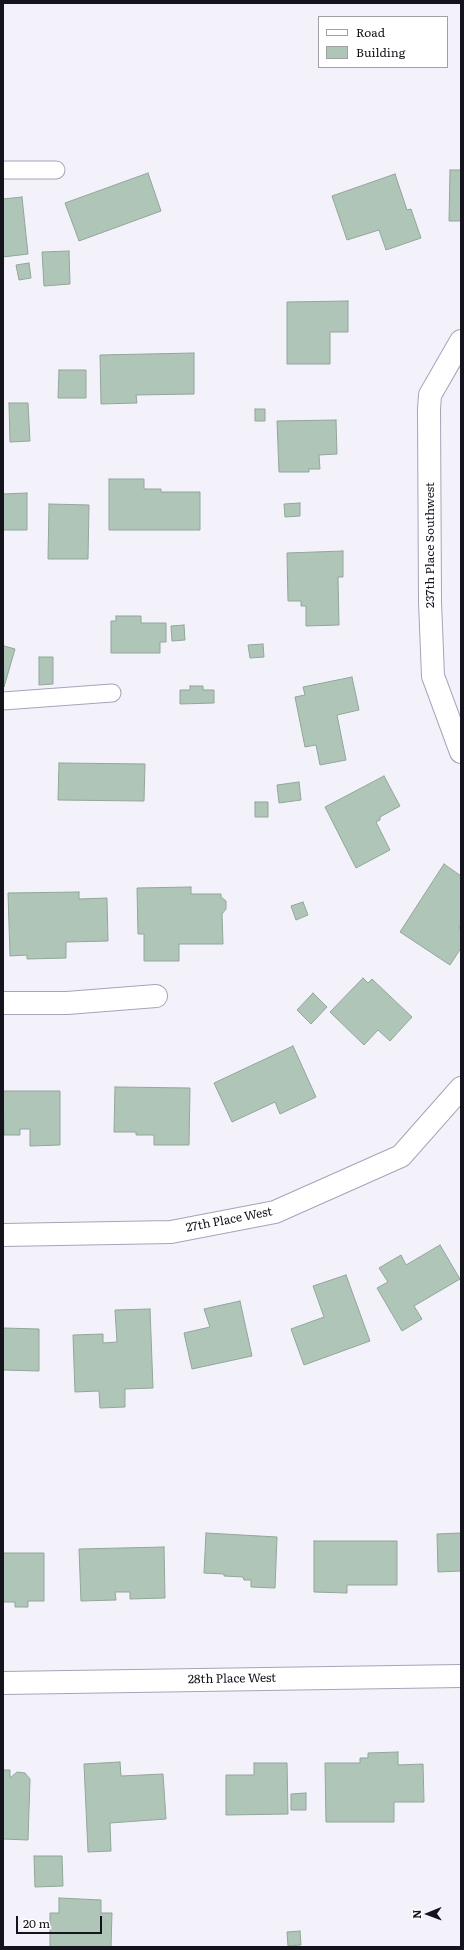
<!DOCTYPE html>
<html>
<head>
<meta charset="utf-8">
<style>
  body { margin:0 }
  #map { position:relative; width:464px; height:1950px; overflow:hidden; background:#f3f2fb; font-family:Literata,serif }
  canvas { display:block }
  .frame { position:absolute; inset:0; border:4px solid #15141c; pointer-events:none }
  .legend { position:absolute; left:318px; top:16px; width:130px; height:52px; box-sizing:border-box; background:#fff; border:1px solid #a1a1a4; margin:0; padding:5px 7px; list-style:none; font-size:12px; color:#15141c }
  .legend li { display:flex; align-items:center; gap:8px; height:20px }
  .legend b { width:20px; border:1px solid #a1a1a4 }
  .north { position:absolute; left:408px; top:1894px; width:40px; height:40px; -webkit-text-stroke:3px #fff; paint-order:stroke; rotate:269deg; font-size:11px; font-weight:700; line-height:16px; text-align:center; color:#15141c }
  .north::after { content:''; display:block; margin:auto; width:14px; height:18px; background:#15141c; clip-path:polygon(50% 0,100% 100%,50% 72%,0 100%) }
  .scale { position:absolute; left:16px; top:1916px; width:86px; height:18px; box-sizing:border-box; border:2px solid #15141c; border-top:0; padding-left:5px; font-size:12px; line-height:14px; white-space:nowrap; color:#15141c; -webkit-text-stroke:3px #fff; paint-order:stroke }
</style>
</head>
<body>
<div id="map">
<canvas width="464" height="1950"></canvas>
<div class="frame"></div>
<ul class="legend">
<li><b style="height:5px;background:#fff"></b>Road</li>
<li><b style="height:11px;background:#afc5b8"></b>Building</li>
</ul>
<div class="north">N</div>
<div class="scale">20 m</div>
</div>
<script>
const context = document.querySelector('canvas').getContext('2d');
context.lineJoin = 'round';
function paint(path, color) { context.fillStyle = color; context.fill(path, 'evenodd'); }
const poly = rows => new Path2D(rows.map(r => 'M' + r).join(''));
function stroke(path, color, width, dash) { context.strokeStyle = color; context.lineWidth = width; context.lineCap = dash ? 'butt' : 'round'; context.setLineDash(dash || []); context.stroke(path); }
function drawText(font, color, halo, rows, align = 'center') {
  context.font = font + ' Literata,serif'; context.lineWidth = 3.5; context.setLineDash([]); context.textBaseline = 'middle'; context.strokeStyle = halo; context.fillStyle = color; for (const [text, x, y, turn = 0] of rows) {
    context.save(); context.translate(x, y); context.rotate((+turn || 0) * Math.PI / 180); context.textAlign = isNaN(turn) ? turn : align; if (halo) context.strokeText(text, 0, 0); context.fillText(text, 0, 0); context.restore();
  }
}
const building = poly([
  [450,170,461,170,461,221,449,221,450,170],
  [148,173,161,211,79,241,65,203,148,173],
  [395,174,407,210,411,209,421,238,386,250,379,230,347,240,332,196,395,174],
  [22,197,28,254,3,257,3,199,22,197],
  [69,251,70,284,44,286,42,252,69,251],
  [29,263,31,278,19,280,16,265,29,263],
  [348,301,348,332,330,332,330,364,287,364,287,302,348,301],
  [194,353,194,394,136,395,137,403,101,404,100,355,194,353],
  [59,370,86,370,86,398,58,398,59,370],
  [9,403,28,403,30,441,10,442,9,403],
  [255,409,265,409,265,421,255,421,255,409],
  [336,420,337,454,319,455,320,469,309,469,309,472,279,472,277,421,336,420],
  [109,479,144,479,144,489,161,489,161,492,200,492,200,530,109,530,109,479],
  [27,493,27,530,3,530,3,494,27,493],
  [300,503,300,516,285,517,284,504,300,503],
  [49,504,89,505,88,559,48,559,49,504],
  [343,551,343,577,338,577,339,625,306,626,306,606,301,606,301,601,288,601,287,553,343,551],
  [116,616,141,616,141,623,166,623,166,642,160,642,160,653,111,653,111,621,116,621,116,616],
  [184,625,185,640,172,641,171,626,184,625],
  [3,642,4,646,15,649,4,687,3,642],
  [263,644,264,657,250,658,248,645,263,644],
  [39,657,53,657,53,684,39,685,39,657],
  [352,677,359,710,337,715,346,760,320,765,316,745,305,747,295,697,305,695,303,687,352,677],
  [190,686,203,686,203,690,214,690,214,703,180,704,180,690,190,690,190,686],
  [59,763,145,764,144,801,58,800,59,763],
  [384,776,400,806,380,817,380,820,376,822,390,850,356,868,325,807,384,776],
  [299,782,301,800,279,803,277,785,299,782],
  [255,802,268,802,268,817,255,817,255,802],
  [444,864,461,876,461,924,459,928,461,929,461,948,450,965,400,932,444,864],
  [191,887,191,894,221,894,221,897,226,901,226,909,222,914,223,944,179,944,179,961,144,961,144,934,138,934,137,888,191,887],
  [79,892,79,899,107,898,108,941,66,942,66,958,27,959,27,955,10,956,8,893,79,892],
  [303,902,308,915,296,920,291,906,303,902],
  [363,978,368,983,372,979,412,1017,390,1041,378,1030,364,1045,330,1012,363,978],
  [313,993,327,1007,311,1024,297,1010,313,993],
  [293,1046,316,1097,280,1114,275,1102,232,1122,214,1083,293,1046],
  [115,1087,190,1088,189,1145,154,1145,154,1135,136,1135,136,1132,114,1132,115,1087],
  [3,1091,60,1091,60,1145,30,1146,30,1129,20,1129,20,1135,4,1135,3,1091],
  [440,1245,460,1279,414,1306,422,1319,402,1331,377,1288,388,1282,379,1268,401,1255,406,1265,440,1245],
  [346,1275,370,1341,304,1365,291,1329,324,1317,313,1286,346,1275],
  [240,1301,252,1356,192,1369,184,1333,210,1327,204,1309,240,1301],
  [150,1309,153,1388,125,1389,125,1407,100,1408,99,1391,75,1392,73,1335,103,1334,103,1343,117,1342,115,1310,150,1309],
  [3,1328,39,1329,39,1371,3,1370,3,1328],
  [206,1533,277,1537,275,1588,251,1587,251,1580,244,1580,243,1577,224,1576,224,1574,204,1573,206,1533],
  [461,1533,461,1571,438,1572,437,1534,461,1533],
  [314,1541,397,1541,397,1585,347,1585,347,1593,314,1592,314,1541],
  [164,1547,165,1598,130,1599,130,1592,115,1592,116,1600,81,1601,79,1549,164,1547],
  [3,1553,44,1553,44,1601,28,1601,28,1607,15,1607,15,1602,3,1602,3,1553],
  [398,1752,398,1765,423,1764,424,1802,394,1802,394,1822,326,1822,325,1763,360,1763,360,1758,368,1758,368,1753,398,1752],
  [120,1762,121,1776,163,1774,166,1819,110,1823,111,1851,88,1852,84,1764,120,1762],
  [254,1763,287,1763,288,1814,226,1815,226,1775,254,1775,254,1763],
  [3,1770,10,1770,10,1778,17,1772,25,1773,30,1779,28,1840,3,1839,3,1770],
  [306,1793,306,1810,291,1810,291,1794,306,1793],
  [34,1856,62,1856,63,1886,35,1887,34,1856],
  [59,1898,101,1900,101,1913,112,1913,111,1947,50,1947,50,1913,59,1913,59,1898],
  [300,1931,301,1945,288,1946,287,1932,300,1931]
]);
paint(building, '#afc5b8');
stroke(building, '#91a699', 1);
const lane = poly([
  [3,170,56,170],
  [3,701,112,693]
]);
const street = poly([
  [461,341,430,395,429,409,430,602,433,676,461,752],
  [3,1003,67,1003,156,996],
  [3,1235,171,1232,275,1212,401,1156,461,1088],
  [3,1683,461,1676]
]);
stroke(lane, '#a5a4b9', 19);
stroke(street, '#a5a4b9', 24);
stroke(lane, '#fff', 17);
stroke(street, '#fff', 22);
drawText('12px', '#15141c', '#fff', [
  ["237th Place Southwest",430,545,-90],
  ["27th Place West",229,1220,-11],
  ["28th Place West",232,1679,-1]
]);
</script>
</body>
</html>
